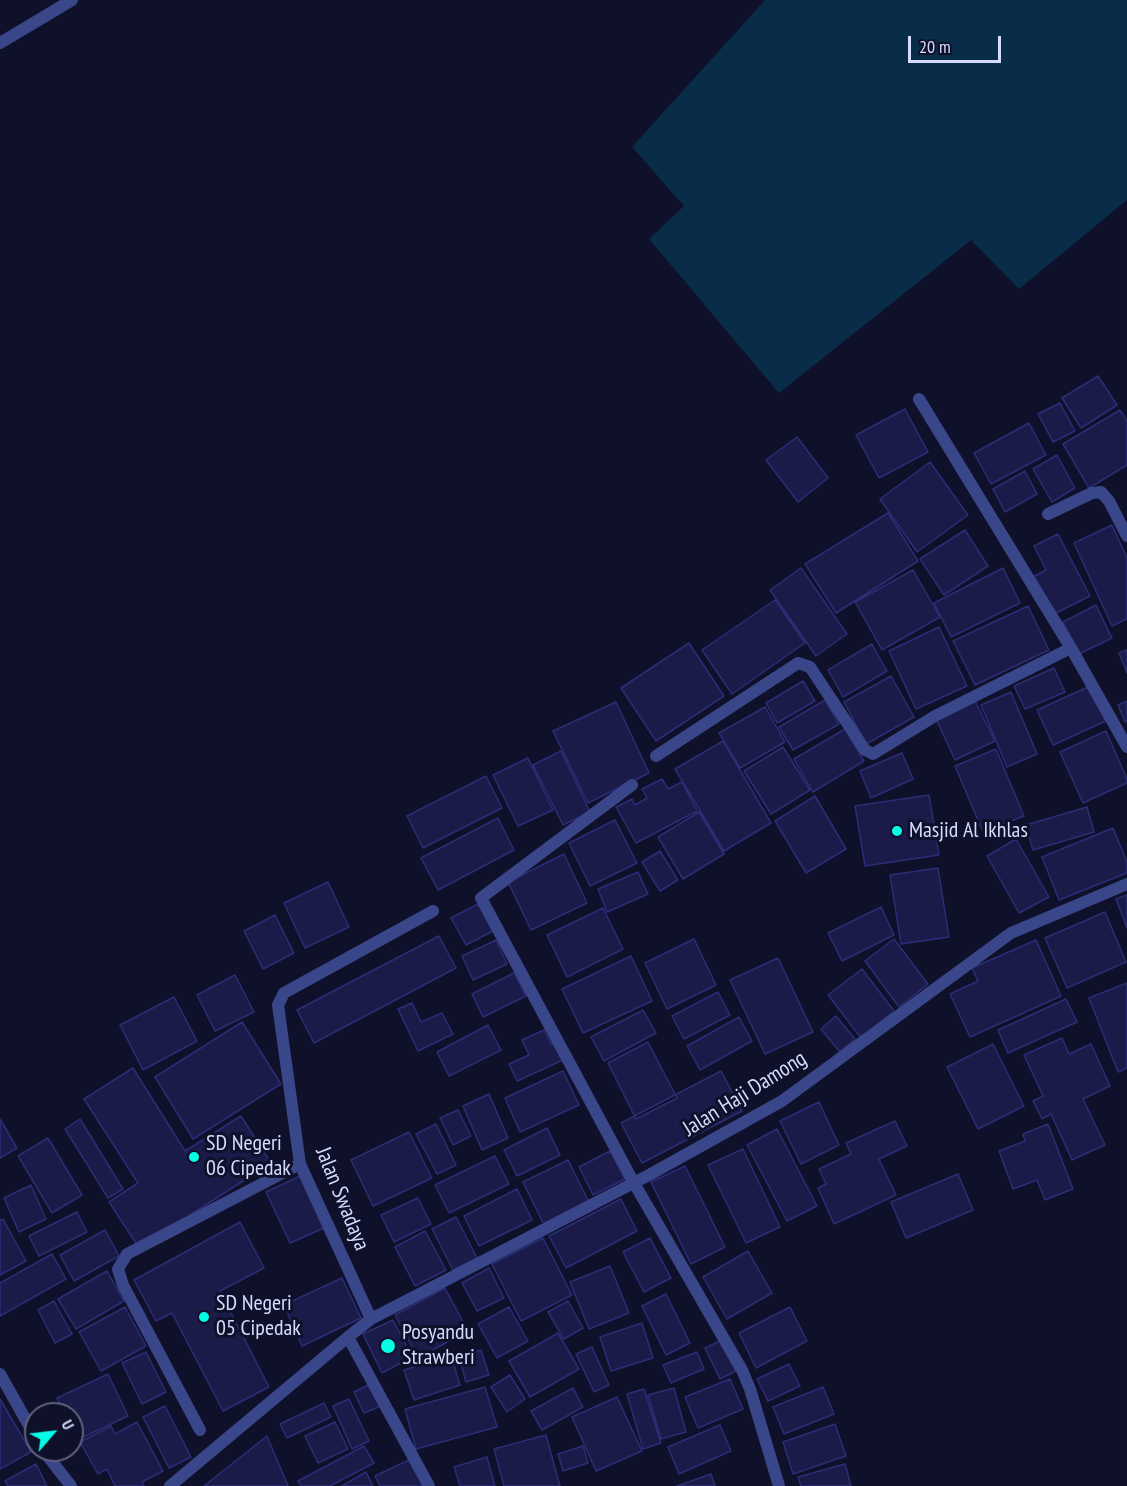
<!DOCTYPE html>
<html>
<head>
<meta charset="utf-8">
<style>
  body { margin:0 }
  #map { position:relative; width:1127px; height:1486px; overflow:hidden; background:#0f1029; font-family:"PT Sans Narrow",sans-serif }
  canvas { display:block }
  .north { position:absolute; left:24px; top:1402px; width:60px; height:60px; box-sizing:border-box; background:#0f1029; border:2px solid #5f617f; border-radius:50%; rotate:62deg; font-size:16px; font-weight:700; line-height:24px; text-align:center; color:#d7dbff }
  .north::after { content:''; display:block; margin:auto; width:21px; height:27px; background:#03ffe6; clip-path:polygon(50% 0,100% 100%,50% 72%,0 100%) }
  .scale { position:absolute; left:908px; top:36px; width:93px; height:27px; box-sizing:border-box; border:3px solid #d7dbff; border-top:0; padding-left:8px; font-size:18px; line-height:21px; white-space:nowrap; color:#d7dbff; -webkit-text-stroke:4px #0f1029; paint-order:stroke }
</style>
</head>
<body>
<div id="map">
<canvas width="1127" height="1486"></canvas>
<div class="north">U</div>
<div class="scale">20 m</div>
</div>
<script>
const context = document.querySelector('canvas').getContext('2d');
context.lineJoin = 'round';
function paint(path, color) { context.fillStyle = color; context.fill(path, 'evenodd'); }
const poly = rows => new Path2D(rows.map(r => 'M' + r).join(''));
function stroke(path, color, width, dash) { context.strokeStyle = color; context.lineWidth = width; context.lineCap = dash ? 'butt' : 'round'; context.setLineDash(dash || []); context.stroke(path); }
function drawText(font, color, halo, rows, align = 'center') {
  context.font = font + ' "PT Sans Narrow",sans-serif'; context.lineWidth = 6; context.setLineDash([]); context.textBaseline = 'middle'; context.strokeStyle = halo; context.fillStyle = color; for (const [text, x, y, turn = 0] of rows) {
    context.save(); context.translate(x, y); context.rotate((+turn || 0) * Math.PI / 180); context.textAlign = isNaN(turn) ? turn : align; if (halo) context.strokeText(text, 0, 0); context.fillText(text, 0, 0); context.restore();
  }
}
paint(poly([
  [765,0,1127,0,1127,200,1019,289,971,240,779,393,649,239,684,206,632,147]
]), '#092d48');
const building = poly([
  [1098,376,1117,405,1081,428,1062,398,1098,376],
  [1060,403,1075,431,1053,442,1038,414,1060,403],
  [905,409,928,452,879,478,856,435,905,409],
  [1120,410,1127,421,1127,465,1089,488,1063,444,1120,410],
  [1029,423,1046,455,991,484,974,453,1029,423],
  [797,437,828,478,798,502,766,460,797,437],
  [1057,455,1075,488,1052,502,1033,469,1057,455],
  [930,462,968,515,917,552,880,499,930,462],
  [1025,471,1037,494,1005,512,993,489,1025,471],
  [888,513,918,561,836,613,805,564,888,513],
  [1112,525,1127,558,1127,619,1112,626,1074,543,1112,525],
  [965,530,988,566,944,595,920,559,965,530],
  [1058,534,1090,596,1052,615,1033,577,1046,570,1034,546,1058,534],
  [801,568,847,634,816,656,770,590,801,568],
  [1003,568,1020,603,951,637,934,603,1003,568],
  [913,570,940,617,882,650,855,602,913,570],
  [775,600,805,643,732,694,702,650,775,600],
  [1096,605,1112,638,1079,654,1063,622,1096,605],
  [1028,606,1049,650,975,685,953,641,1028,606],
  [939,627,967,686,916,709,889,651,939,627],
  [689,643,724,696,656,741,621,688,689,643],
  [872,644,887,671,843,697,828,670,872,644],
  [1127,650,1127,673,1119,653,1127,650],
  [1054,668,1065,692,1025,709,1014,686,1054,668],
  [891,676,914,717,866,744,844,702,891,676],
  [803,681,815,701,777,723,766,703,803,681],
  [1090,686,1106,721,1053,745,1037,710,1090,686],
  [1011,692,1037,754,1007,767,981,705,1011,692],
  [825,700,839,724,793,750,779,727,825,700],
  [975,701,995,741,955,760,936,719,975,701],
  [1127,701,1127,721,1125,722,1118,705,1127,701],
  [616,702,649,773,588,803,553,731,616,702],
  [765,707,785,742,740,768,719,733,765,707],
  [845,729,864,761,813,792,794,759,845,729],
  [1106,731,1127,779,1127,783,1083,803,1060,752,1106,731],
  [723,741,771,823,724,851,675,769,723,741],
  [783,747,810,790,771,814,744,771,783,747],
  [996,749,1024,816,983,832,955,766,996,749],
  [561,751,590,812,563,825,533,765,561,751],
  [902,753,913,779,871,798,860,771,902,753],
  [528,758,553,810,518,826,493,775,528,758],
  [486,776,502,808,423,848,407,816,486,776],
  [662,779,668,789,682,782,697,811,636,843,616,807,632,799,635,805,647,798,642,789,662,779],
  [929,795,939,855,865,866,855,806,929,795],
  [815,796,846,849,806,873,775,821,815,796],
  [1087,807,1094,832,1033,850,1026,825,1087,807],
  [699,812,724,854,683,879,658,837,699,812],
  [498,818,514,850,438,890,421,858,498,818],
  [615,820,637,863,590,886,569,843,615,820],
  [1113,828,1127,862,1127,873,1059,900,1042,857,1113,828],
  [1016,839,1049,897,1019,913,987,856,1016,839],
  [660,851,678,880,660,891,642,862,660,851],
  [564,854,587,903,531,930,508,882,564,854],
  [938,868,949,937,901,944,890,875,938,868],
  [638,872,648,894,607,912,598,889,638,872],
  [328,882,349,927,305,948,284,903,328,882],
  [1127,895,1127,928,1116,899,1127,895],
  [478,904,493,931,466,945,451,918,478,904],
  [881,907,894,935,842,961,828,933,881,907],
  [603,908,623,949,567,977,547,935,603,908],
  [1105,912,1126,962,1067,988,1045,938,1105,912],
  [275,915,294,953,263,969,244,931,275,915],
  [439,936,456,968,314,1043,297,1010,439,936],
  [694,939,716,985,667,1009,645,963,694,939],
  [894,939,928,984,899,1007,865,961,894,939],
  [496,940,507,964,473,980,462,956,496,940],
  [1036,940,1061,996,970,1037,950,994,978,981,972,968,1036,940],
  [631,956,652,1001,583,1033,562,989,631,956],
  [778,958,813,1032,765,1054,730,980,778,958],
  [862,969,894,1011,861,1038,828,995,862,969],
  [514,973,526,996,483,1017,472,994,514,973],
  [235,975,254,1012,215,1031,197,995,235,975],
  [1127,983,1127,1068,1118,1072,1089,998,1127,983],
  [718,992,730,1015,684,1039,672,1016,718,992],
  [174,997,197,1041,143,1070,120,1025,174,997],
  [1066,999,1077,1022,1008,1053,998,1030,1066,999],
  [412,1003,421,1022,442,1013,453,1034,418,1051,398,1009,412,1003],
  [643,1010,656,1033,604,1061,591,1037,643,1010],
  [836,1016,855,1039,840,1052,821,1029,836,1016],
  [739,1017,752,1041,700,1070,687,1046,739,1017],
  [242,1022,281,1084,193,1139,155,1077,242,1022],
  [488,1025,501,1050,449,1076,437,1052,488,1025],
  [544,1030,551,1044,555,1042,563,1060,517,1081,509,1064,529,1055,522,1040,544,1030],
  [1062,1038,1069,1054,1091,1044,1110,1086,1083,1099,1105,1145,1072,1160,1051,1114,1042,1119,1033,1101,1043,1096,1024,1055,1062,1038],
  [648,1042,677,1098,636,1119,608,1063,648,1042],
  [993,1044,1024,1106,978,1129,947,1067,993,1044],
  [133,1068,185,1151,241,1116,271,1163,139,1248,109,1202,138,1183,84,1099,133,1068],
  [563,1071,579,1105,520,1132,505,1098,563,1071],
  [721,1071,742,1111,642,1163,621,1123,721,1071],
  [489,1094,508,1138,482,1150,463,1106,489,1094],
  [819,1102,839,1145,801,1164,780,1121,819,1102],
  [458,1110,471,1136,453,1145,440,1118,458,1110],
  [0,1119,17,1148,0,1158,0,1119],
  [80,1119,123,1189,108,1198,65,1129,80,1119],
  [895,1121,907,1146,879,1159,896,1195,834,1224,818,1188,826,1184,819,1169,851,1154,846,1143,895,1121],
  [436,1124,456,1165,437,1174,416,1134,436,1124],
  [1048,1124,1073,1189,1045,1200,1037,1180,1013,1189,999,1151,1025,1141,1023,1134,1048,1124],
  [547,1128,560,1155,517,1176,504,1150,547,1128],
  [777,1129,817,1206,787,1221,747,1145,777,1129],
  [409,1132,432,1178,373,1206,351,1160,409,1132],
  [48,1138,82,1195,52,1213,18,1156,48,1138],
  [743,1149,780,1227,746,1243,708,1165,743,1149],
  [610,1151,625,1179,593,1195,579,1167,610,1151],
  [495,1156,509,1184,449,1213,435,1185,495,1156],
  [568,1160,590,1204,545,1227,523,1182,568,1160],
  [685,1166,725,1247,691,1264,651,1182,685,1166],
  [958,1174,973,1210,906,1238,891,1202,958,1174],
  [300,1176,324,1228,290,1243,266,1192,300,1176],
  [31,1185,46,1219,19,1232,4,1198,31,1185],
  [517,1189,532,1220,479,1246,464,1216,517,1189],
  [418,1198,431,1224,394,1242,381,1215,418,1198],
  [621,1199,637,1231,566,1268,549,1236,621,1199],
  [77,1212,87,1232,39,1256,29,1236,77,1212],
  [456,1217,477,1258,453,1270,432,1229,456,1217],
  [3,1219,26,1261,0,1275,0,1220,3,1219],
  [240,1222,264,1268,220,1291,269,1387,223,1411,172,1313,156,1321,134,1280,240,1222],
  [105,1230,119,1256,74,1281,60,1255,105,1230],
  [425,1231,446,1270,415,1286,395,1247,425,1231],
  [543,1238,572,1295,521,1321,492,1264,543,1238],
  [650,1238,671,1278,644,1292,623,1252,650,1238],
  [748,1251,772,1293,727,1319,703,1277,748,1251],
  [52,1254,66,1279,0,1316,0,1283,52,1254],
  [610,1266,629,1313,589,1329,570,1282,610,1266],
  [489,1268,504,1298,477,1311,462,1283,489,1268],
  [107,1271,124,1301,76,1329,58,1299,107,1271],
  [342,1278,361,1318,302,1346,284,1305,342,1278],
  [445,1288,468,1331,418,1358,395,1315,445,1288],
  [666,1294,690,1343,666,1355,642,1306,666,1294],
  [54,1301,72,1334,55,1343,38,1310,54,1301],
  [568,1301,583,1328,564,1339,548,1312,568,1301],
  [125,1307,146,1346,101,1371,79,1332,125,1307],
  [509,1307,528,1341,497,1358,478,1324,509,1307],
  [790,1307,807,1341,756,1368,739,1333,790,1307],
  [393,1320,412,1357,382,1373,363,1334,393,1320],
  [642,1323,653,1358,611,1371,600,1337,642,1323],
  [558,1333,579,1369,530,1397,509,1361,558,1333],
  [720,1341,736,1371,720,1379,705,1348,720,1341],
  [592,1347,609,1385,594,1392,576,1354,592,1347],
  [481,1350,489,1375,466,1382,459,1357,481,1350],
  [146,1352,166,1392,142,1404,122,1363,146,1352],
  [697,1352,704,1369,671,1383,663,1365,697,1352],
  [451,1355,460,1385,414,1400,404,1370,451,1355],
  [789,1364,800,1386,768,1401,757,1379,789,1364],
  [108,1374,128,1416,77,1440,72,1430,72,1414,65,1414,57,1398,108,1374],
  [510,1375,525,1399,507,1412,491,1387,510,1375],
  [730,1379,743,1409,698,1428,685,1397,730,1379],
  [372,1383,381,1406,364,1413,354,1392,372,1383],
  [485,1387,497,1427,416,1449,405,1409,485,1387],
  [823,1387,834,1414,784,1434,773,1407,823,1387],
  [573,1388,583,1407,542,1430,531,1411,573,1388],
  [674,1388,686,1432,661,1439,648,1395,674,1388],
  [644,1389,661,1443,643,1449,627,1394,644,1389],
  [617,1397,642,1451,596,1471,572,1417,617,1397],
  [0,1399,31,1452,0,1469,0,1399],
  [349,1399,369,1441,352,1449,333,1406,349,1399],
  [324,1403,331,1417,287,1438,280,1424,324,1403],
  [165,1406,191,1457,169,1468,143,1417,165,1406],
  [137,1422,163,1471,142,1482,144,1486,115,1486,107,1469,98,1474,80,1442,111,1426,115,1434,137,1422],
  [335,1422,348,1449,318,1463,305,1436,335,1422],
  [835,1424,846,1456,793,1474,783,1442,835,1424],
  [720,1425,731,1451,679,1474,668,1447,720,1425],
  [546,1435,560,1486,504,1486,494,1449,546,1435],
  [267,1436,288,1486,204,1486,267,1436],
  [364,1446,374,1463,330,1486,301,1486,298,1481,364,1446],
  [583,1446,588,1463,563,1471,558,1454,583,1446],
  [487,1457,495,1486,460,1486,454,1467,487,1457],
  [411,1459,424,1486,380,1486,375,1476,411,1459],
  [36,1464,47,1486,8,1486,5,1481,36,1464],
  [845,1464,851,1486,801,1486,798,1477,845,1464],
  [366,1472,373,1486,342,1486,366,1472],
  [711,1474,715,1486,677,1486,711,1474]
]);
paint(building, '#1b1b4a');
stroke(building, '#2c2d77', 1.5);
stroke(poly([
  [0,43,72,0],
  [200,1430,123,1285,118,1269,127,1254,300,1164]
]), '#394689', 12);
stroke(poly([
  [919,399,1071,648,1127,747],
  [1048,514,1092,493,1101,492,1109,501,1127,536],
  [656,756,798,663,810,667,865,750,873,754,935,716,1071,648],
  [632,785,481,898,634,1183,742,1370,750,1389,779,1486],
  [371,1319,649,1175,782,1101,1011,933,1127,884],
  [0,1374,36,1438],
  [43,1450,71,1486],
  [170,1486,348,1337],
  [429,1486,348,1337,371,1319,300,1164,278,1005,284,993,433,911]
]), '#394689', 12);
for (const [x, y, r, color] of [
  [897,831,6,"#03ffe6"],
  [194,1157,6,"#03ffe6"],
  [204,1317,6,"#03ffe6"],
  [388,1346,8,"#03ffe6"]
]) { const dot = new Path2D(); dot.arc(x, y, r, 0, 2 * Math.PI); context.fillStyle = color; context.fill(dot); stroke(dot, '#0f1029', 2); }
drawText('22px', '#d7dbff', '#0f1029', [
  ["Masjid Al Ikhlas",909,831],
  ["SD Negeri",206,1144],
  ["06 Cipedak",206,1169],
  ["SD Negeri",216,1304],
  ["05 Cipedak",216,1329],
  ["Posyandu",402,1333],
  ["Strawberi",402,1358]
], 'left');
drawText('22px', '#d7dbff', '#0f1029', [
  ["Jalan Haji Damong",745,1094,-32],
  ["Jalan Swadaya",342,1199,68]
]);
</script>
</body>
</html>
